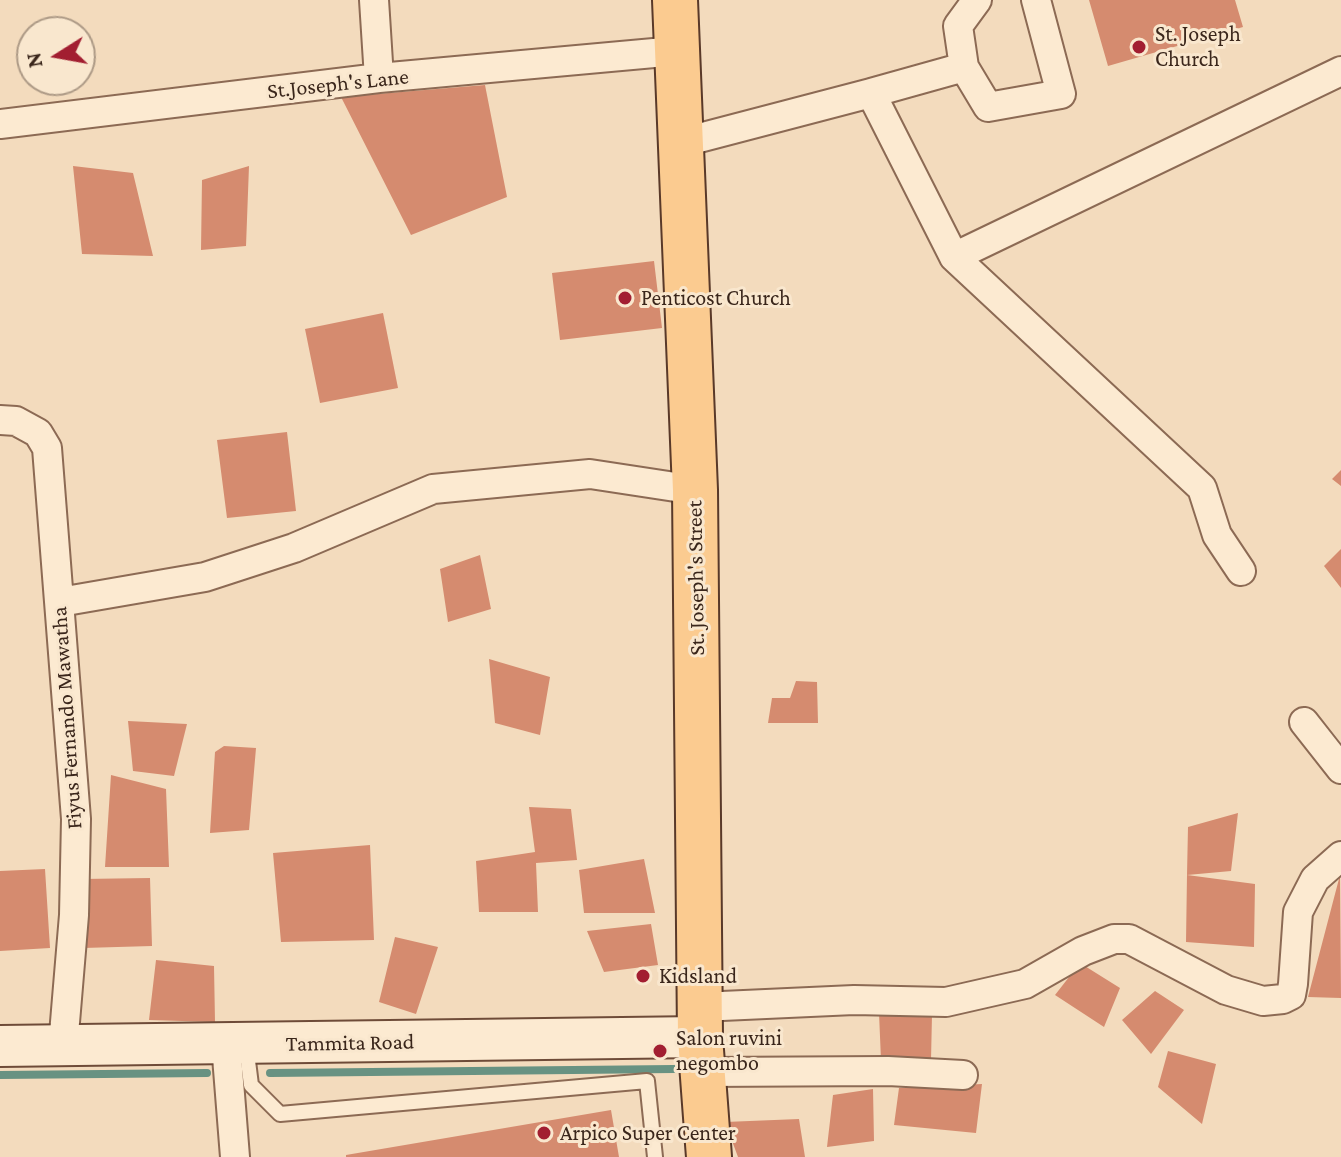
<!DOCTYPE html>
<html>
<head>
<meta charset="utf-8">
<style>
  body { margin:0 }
  #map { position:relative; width:1341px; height:1157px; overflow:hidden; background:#f3dbbd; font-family:"Crimson Pro",serif }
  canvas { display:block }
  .north { position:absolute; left:16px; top:16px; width:80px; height:80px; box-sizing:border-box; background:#f9e7ce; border:2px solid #ad9a86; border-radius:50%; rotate:259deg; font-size:22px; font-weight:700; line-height:32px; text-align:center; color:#3a261b }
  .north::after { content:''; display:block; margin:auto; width:28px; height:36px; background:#a21e31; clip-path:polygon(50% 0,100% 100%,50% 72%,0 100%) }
</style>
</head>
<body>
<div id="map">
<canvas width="1341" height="1157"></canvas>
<div class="north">N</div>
</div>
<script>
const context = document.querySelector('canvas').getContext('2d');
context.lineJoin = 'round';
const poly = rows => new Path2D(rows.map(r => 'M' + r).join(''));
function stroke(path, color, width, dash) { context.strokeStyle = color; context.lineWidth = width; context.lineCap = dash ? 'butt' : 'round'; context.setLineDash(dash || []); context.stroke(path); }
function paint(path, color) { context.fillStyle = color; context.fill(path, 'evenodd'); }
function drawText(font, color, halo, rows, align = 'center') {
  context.font = font + ' "Crimson Pro",serif'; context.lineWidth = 6; context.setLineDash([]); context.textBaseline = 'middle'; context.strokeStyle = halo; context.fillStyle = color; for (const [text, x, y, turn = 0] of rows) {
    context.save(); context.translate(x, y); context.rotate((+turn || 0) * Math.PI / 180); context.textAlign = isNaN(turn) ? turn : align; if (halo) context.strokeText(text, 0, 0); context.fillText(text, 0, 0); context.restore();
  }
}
stroke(poly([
  [270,1073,674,1069],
  [0,1075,207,1073]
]), '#689282', 8);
paint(poly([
  [1089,0,1235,0,1243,27,1108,66],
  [485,85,507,197,411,235,341,97],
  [73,166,133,173,153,256,82,254],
  [249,166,246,246,201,250,202,180],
  [654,261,662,328,560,340,552,273],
  [383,313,398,388,320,403,305,329],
  [287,432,296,511,227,518,217,440],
  [1341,470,1341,486,1332,479],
  [1341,549,1341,588,1324,566],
  [480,555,491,609,448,622,440,569],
  [489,659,550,677,540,735,495,723],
  [796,681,817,682,818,723,768,723,772,698,790,698],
  [128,721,187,724,174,776,133,771],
  [224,746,256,748,249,830,210,833,215,752],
  [111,775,166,789,169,867,105,867],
  [529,807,571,809,577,860,536,863,538,912,479,912,476,861,535,852],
  [1238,813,1231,871,1187,875,1188,827],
  [370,845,374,940,281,942,273,853],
  [644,859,655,913,584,913,579,870],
  [45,869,50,948,0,951,0,871],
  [1187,875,1255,884,1254,947,1186,942],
  [1340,875,1341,998,1308,997],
  [150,878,152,946,83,948,82,879],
  [651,924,658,965,604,972,587,931],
  [395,937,438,947,416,1014,379,1002],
  [156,960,214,966,215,1022,149,1020],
  [1080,963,1120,988,1104,1027,1055,995],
  [1155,991,1184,1010,1151,1054,1122,1020],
  [879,1013,932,1015,931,1060,881,1060],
  [1168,1051,1216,1064,1202,1124,1158,1087],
  [982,1084,976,1133,894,1125,899,1088],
  [873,1089,874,1141,827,1147,833,1095],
  [611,1110,619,1157,346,1157,346,1155],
  [799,1119,805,1157,738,1157,725,1122]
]), '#d58b6f');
const lane = poly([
  [246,1045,251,1085,280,1114,647,1081,655,1157]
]);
const street = poly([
  [374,0,379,78],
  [977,0,958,26,964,67,988,107,1061,94,1036,0],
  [871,93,964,67],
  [0,124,379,78,676,51],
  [680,143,871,93,954,257,1341,71],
  [954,257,1202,488,1217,535,1241,571],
  [0,420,16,421,38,433,47,448,76,819,74,915,63,1046],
  [60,602,205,577,294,548,433,489,590,474,695,490],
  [1304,722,1341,769],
  [700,1007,854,1000,946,1002,1025,984,1083,951,1114,939,1129,939,1226,990,1263,1001,1283,999,1291,995,1293,984,1298,912,1315,879,1341,856],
  [226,1044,235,1157],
  [703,1072,888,1071,963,1075]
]);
const secondary = poly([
  [0,1046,700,1037]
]);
const primary = poly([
  [675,0,695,490,700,1037,709,1157]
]);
stroke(lane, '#8c6a54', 18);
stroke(street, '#8c6a54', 32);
stroke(secondary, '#6e4b38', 44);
stroke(primary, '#593929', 48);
stroke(lane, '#fcead1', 14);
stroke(street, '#fcead1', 28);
stroke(secondary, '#fcead1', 40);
stroke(primary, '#fbcb90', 44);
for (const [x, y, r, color] of [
  [1139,47,8,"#a21e31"],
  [625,298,8,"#a21e31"],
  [643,976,8,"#a21e31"],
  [660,1051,8,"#a21e31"],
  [544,1133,8,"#a21e31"]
]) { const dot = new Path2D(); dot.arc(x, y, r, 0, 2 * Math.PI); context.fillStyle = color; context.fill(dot); stroke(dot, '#f9e7ce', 3); }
drawText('22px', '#3a261b', '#f9e7ce', [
  ["St. Joseph",1155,34],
  ["Church",1155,59],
  ["Penticost Church",641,298],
  ["Kidsland",659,976],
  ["Salon ruvini",676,1038],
  ["negombo",676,1063],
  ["Arpico Super Center",560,1133]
], 'left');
drawText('22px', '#3a261b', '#f9e7ce', [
  ["St.Joseph's Lane",338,84,-6],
  ["St. Joseph's Street",696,578,-91],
  ["Fiyus Fernando Mawatha",67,718,-94],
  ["Tammita Road",350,1043,-1]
]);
</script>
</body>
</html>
